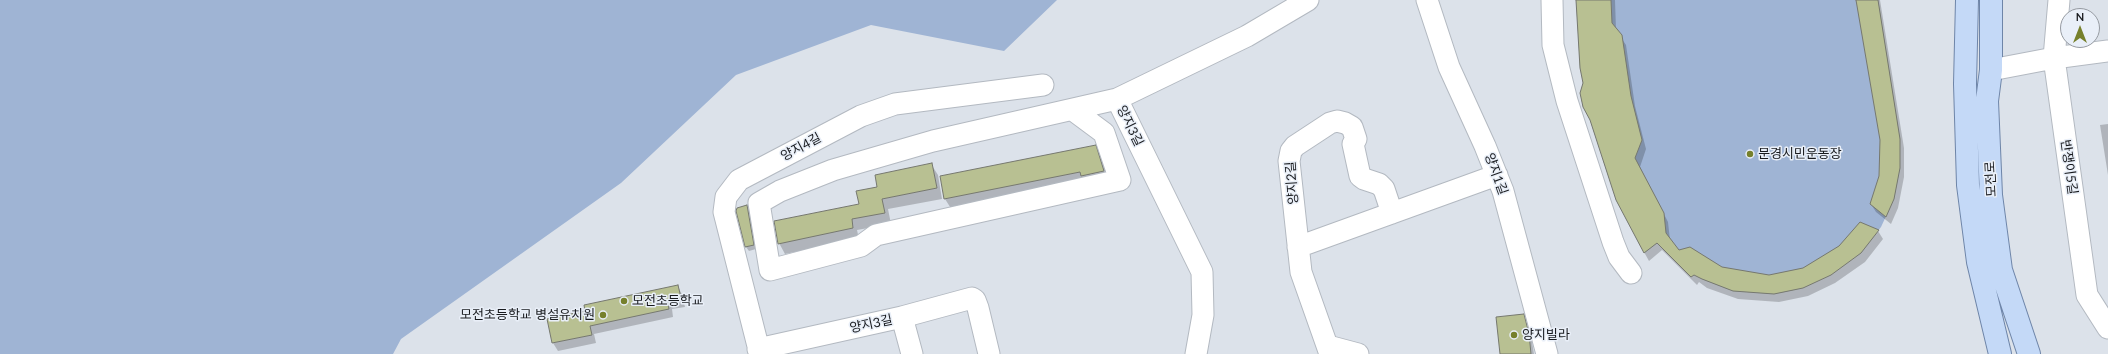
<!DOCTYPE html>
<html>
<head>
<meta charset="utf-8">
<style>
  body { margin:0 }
  #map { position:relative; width:2108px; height:354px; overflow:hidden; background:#dce2ea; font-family:Lato,sans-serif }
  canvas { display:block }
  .north { position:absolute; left:2060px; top:8px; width:40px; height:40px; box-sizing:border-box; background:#e9eff8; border:1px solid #959aa1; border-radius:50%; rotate:0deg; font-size:11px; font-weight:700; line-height:16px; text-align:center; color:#181a1e }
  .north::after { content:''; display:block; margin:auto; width:14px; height:18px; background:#76802c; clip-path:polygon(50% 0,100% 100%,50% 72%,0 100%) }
</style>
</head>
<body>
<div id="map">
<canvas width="2108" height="354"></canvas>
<div class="north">N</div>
</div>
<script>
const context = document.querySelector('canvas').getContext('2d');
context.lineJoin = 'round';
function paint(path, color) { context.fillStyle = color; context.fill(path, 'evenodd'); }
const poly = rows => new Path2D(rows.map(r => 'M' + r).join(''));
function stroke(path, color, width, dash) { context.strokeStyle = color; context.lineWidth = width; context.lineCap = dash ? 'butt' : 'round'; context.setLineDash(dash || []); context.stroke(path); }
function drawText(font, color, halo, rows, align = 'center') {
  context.font = font + ' Lato,"Noto Sans KR",sans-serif'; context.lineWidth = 3; context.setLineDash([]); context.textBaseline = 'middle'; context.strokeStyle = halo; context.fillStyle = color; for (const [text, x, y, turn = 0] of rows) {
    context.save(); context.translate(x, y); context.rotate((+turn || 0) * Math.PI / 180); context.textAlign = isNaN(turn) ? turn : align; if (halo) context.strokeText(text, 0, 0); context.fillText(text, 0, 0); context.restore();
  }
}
paint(poly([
  [0,0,1057,0,1004,51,871,25,736,75,621,183,401,339,393,354,0,354],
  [1576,0,1878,0,1900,139,1900,168,1894,199,1881,227,1861,253,1803,288,1774,294,1733,291,1702,279,1678,264,1657,243,1644,253,1616,200,1590,120,1583,107,1580,93,1583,83,1580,68]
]), '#9fb4d4');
paint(poly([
  [1577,0,1615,0,1616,30,1626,45,1635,106,1646,149,1640,167,1668,222,1670,240,1679,251,1721,268,1769,276,1804,268,1878,231,1883,239,1865,262,1835,283,1808,296,1779,302,1738,299,1707,288,1699,282,1697,285,1662,250,1649,261,1644,252,1584,83],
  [1857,0,1880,0,1904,148,1904,177,1898,208,1891,224,1876,212,1871,204,1880,176,1881,140],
  [2108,124,2108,175,2100,125],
  [1095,146,1101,157,1110,182,952,210,945,199,941,177],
  [931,164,938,175,942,199,888,209,891,224,857,230,859,239,785,254,779,243,860,205,878,187],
  [747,206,749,210,756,249,749,251,746,247],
  [678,286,682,295,685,307,672,309,673,317,594,334,596,343,558,351,553,343,587,312],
  [1523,315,1532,342,1534,354,1501,354]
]), '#0003');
const building = poly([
  [1576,0,1611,0,1612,23,1622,35,1631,96,1642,140,1635,158,1664,213,1666,233,1679,250,1690,247,1722,267,1769,275,1803,268,1839,246,1860,222,1879,230,1861,253,1831,275,1803,288,1774,294,1733,291,1702,279,1694,275,1691,277,1657,243,1644,253,1616,200,1590,120,1583,107,1580,93,1583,83,1580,68,1576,0],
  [1856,0,1878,0,1900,139,1900,168,1894,199,1886,217,1870,204,1879,176,1880,140,1856,0],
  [1096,145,1104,171,1081,176,1080,172,944,199,940,176,1096,145],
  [932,163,937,188,882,199,885,213,852,219,853,228,778,244,774,221,859,204,856,191,877,187,875,175,932,163],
  [747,205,754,245,745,247,736,211,737,208,747,205],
  [678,285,681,298,667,301,669,309,590,326,592,335,552,343,547,319,585,311,584,305,678,285],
  [1524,314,1529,334,1531,354,1500,354,1496,317,1524,314]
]);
paint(building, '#b8c092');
stroke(building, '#76786f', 1);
const minor = poly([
  [1427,0,1449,67,1485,146,1503,191,1547,354],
  [1552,0,1553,45,1567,101,1613,242,1619,257,1631,273],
  [2059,0,2054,58,2087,295,2108,328],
  [1991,70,2054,58,2108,51],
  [1073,110,1104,133,1120,180,876,235,861,246,770,270,759,203,780,191,833,170,933,141,1117,99],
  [1298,247,1392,213],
  [902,317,912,354],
  [1328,346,1358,354],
  [758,349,902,317,972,298,975,300,978,308,989,354],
  [760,354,724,212,726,197,739,180,861,116,895,104,1043,85],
  [1196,354,1203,315,1202,272,1117,99,1247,36,1308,0],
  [1330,354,1301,272,1289,161,1291,151,1295,146,1330,123,1337,121,1345,123,1352,127,1356,139,1353,144,1360,176,1364,179,1379,184,1384,189,1392,213,1497,175]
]);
const major = poly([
  [1967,0,1965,84,1968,185,1978,262,2000,354],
  [1991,0,1991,70,1987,101,1991,195,2001,270,2029,354]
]);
stroke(minor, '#b3b9c1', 23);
stroke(major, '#6e85a8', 24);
stroke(minor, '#fff', 21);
stroke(major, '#c4d9f7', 22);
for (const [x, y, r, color] of [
  [1750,154,4,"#76802c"],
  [624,301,4,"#76802c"],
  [603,315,4,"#76802c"],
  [1514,335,4,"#76802c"]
]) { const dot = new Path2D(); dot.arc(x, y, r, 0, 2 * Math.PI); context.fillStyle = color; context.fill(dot); stroke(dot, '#e9eff8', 1.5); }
drawText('13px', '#181a1e', '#e9eff8', [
  ["양지3길",1130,126,64],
  ["양지4길",801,147,-28],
  ["반쟁이5길",2069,167,82],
  ["양지1길",1496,174,70],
  ["모전로",1991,179,-93],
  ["양지2길",1292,183,-94],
  ["양지3길",871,324,-12]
]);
drawText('13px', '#181a1e', '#e9eff8', [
  ["문경시민운동장",1758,154],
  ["모전초등학교",632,301],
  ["모전초등학교 병설유치원",595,315,"right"],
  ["양지빌라",1522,335]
], 'left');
</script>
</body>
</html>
